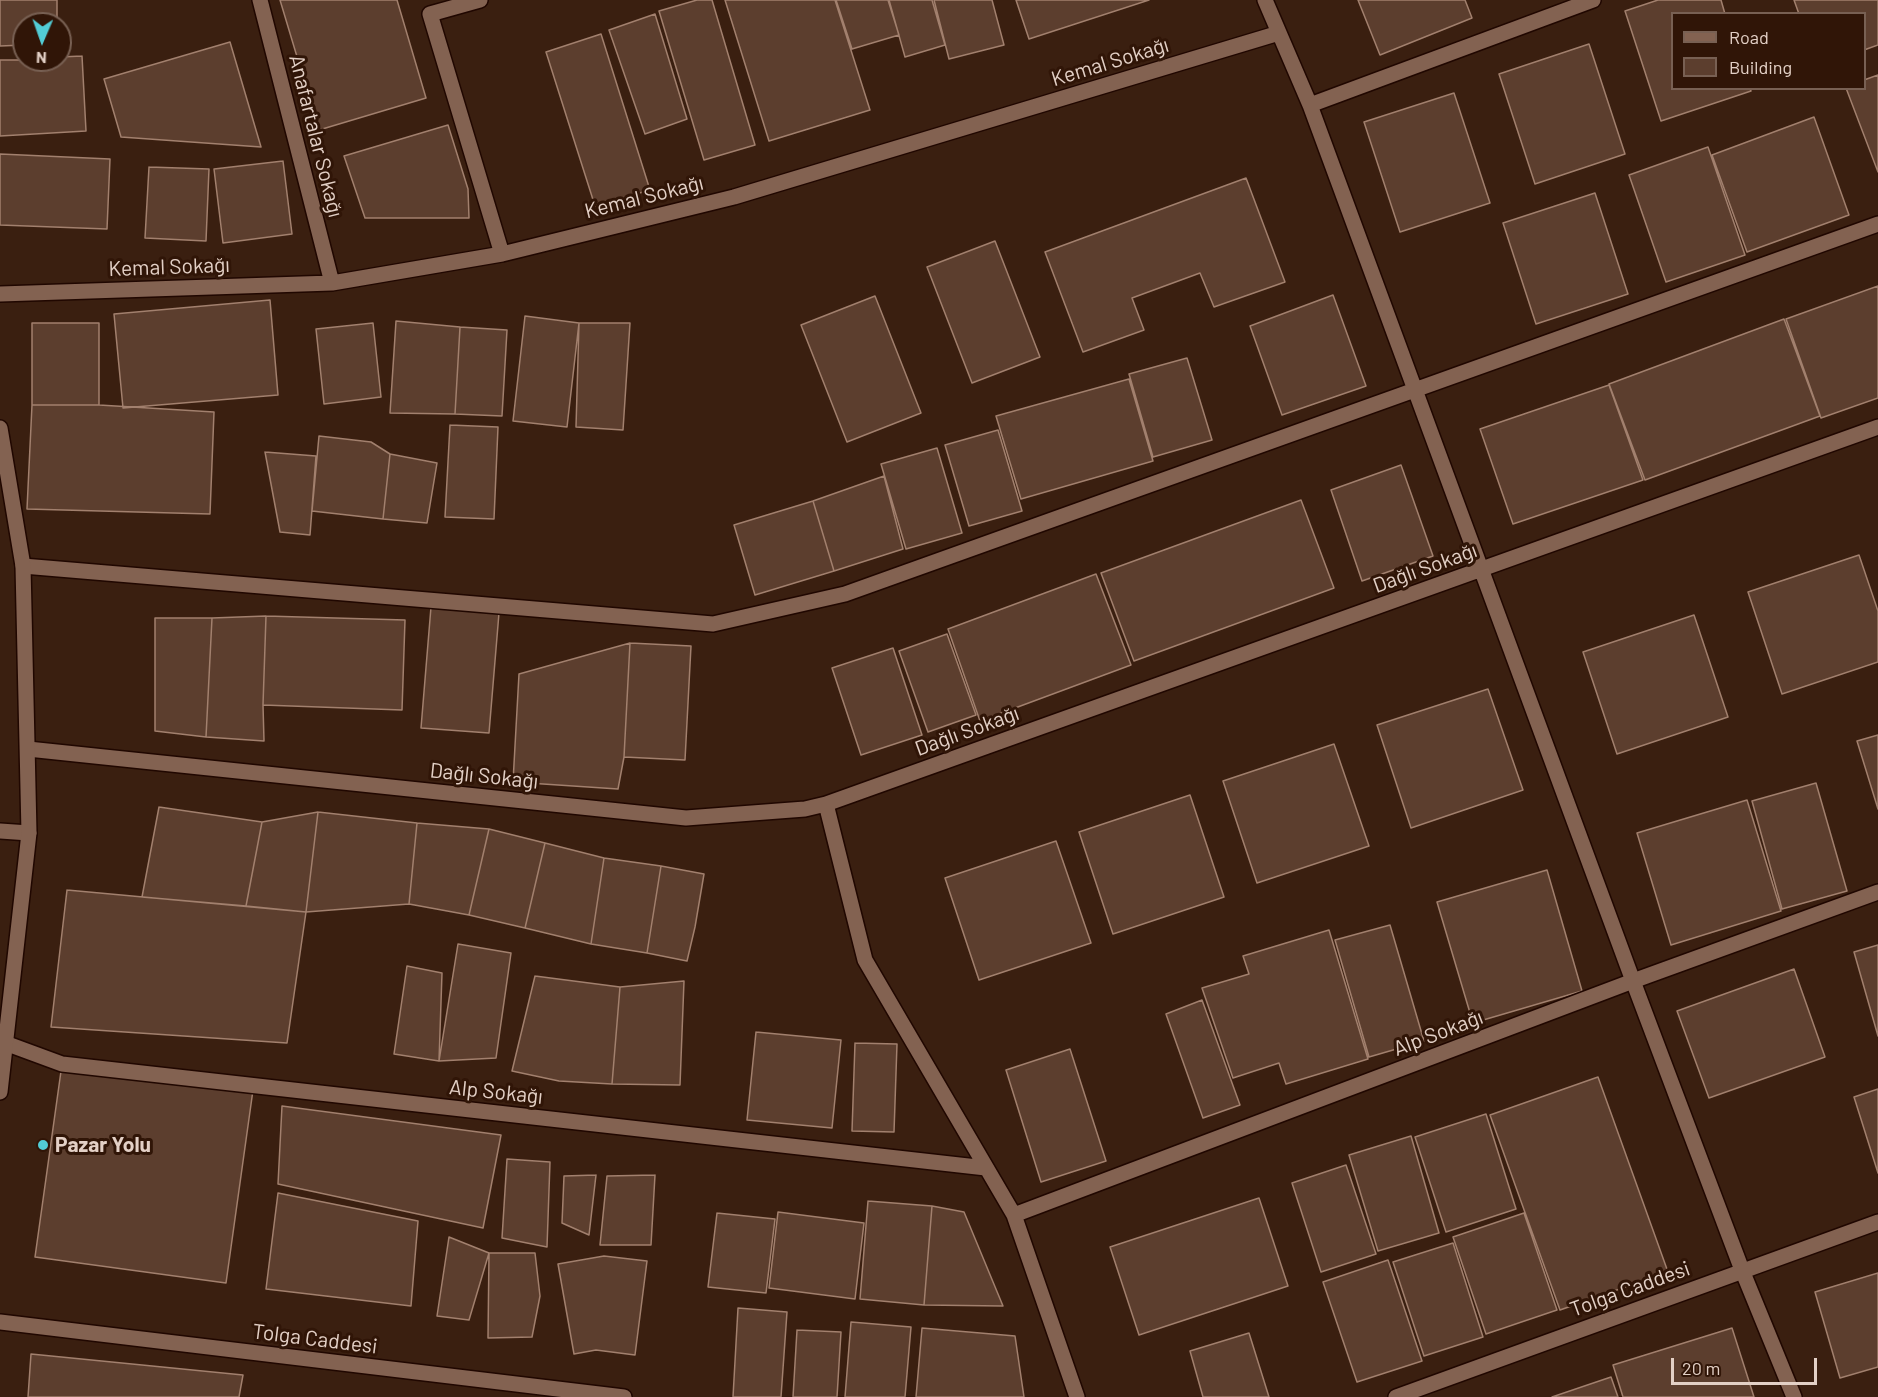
<!DOCTYPE html>
<html>
<head>
<meta charset="utf-8">
<style>
  body { margin:0 }
  #map { position:relative; width:1878px; height:1397px; overflow:hidden; background:#3a1f10; font-family:Barlow,sans-serif }
  canvas { display:block }
  .legend { position:absolute; left:1671px; top:12px; width:195px; height:78px; box-sizing:border-box; background:#301507; border:2px solid #786053; margin:0; padding:8px 10px; list-style:none; font-size:18px; color:#e3d0c6 }
  .legend li { display:flex; align-items:center; gap:12px; height:30px }
  .legend b { width:30px; border:2px solid #786053 }
  .north { position:absolute; left:12px; top:12px; width:60px; height:60px; box-sizing:border-box; background:#301507; border:2px solid #786053; border-radius:50%; rotate:182deg; font-size:16px; font-weight:700; line-height:24px; text-align:center; color:#e3d0c6 }
  .north::after { content:''; display:block; margin:auto; width:21px; height:27px; background:#52ccd5; clip-path:polygon(50% 0,100% 100%,50% 72%,0 100%) }
  .scale { position:absolute; left:1671px; top:1358px; width:146px; height:27px; box-sizing:border-box; border:3px solid #e3d0c6; border-top:0; padding-left:8px; font-size:18px; line-height:21px; white-space:nowrap; color:#e3d0c6; -webkit-text-stroke:4px #301507; paint-order:stroke }
</style>
</head>
<body>
<div id="map">
<canvas width="1878" height="1397"></canvas>
<ul class="legend">
<li><b style="height:8px;background:#836251"></b>Road</li>
<li><b style="height:16px;background:#5c3e2e"></b>Building</li>
</ul>
<div class="north">N</div>
<div class="scale">20 m</div>
</div>
<script>
const context = document.querySelector('canvas').getContext('2d');
context.lineJoin = 'round';
function paint(path, color) { context.fillStyle = color; context.fill(path, 'evenodd'); }
const poly = rows => new Path2D(rows.map(r => 'M' + r).join(''));
function stroke(path, color, width, dash) { context.strokeStyle = color; context.lineWidth = width; context.lineCap = dash ? 'butt' : 'round'; context.setLineDash(dash || []); context.stroke(path); }
function drawText(font, color, halo, rows, align = 'center') {
  context.font = font + ' Barlow,sans-serif'; context.lineWidth = 6; context.setLineDash([]); context.textBaseline = 'middle'; context.strokeStyle = halo; context.fillStyle = color; for (const [text, x, y, turn = 0] of rows) {
    context.save(); context.translate(x, y); context.rotate((+turn || 0) * Math.PI / 180); context.textAlign = isNaN(turn) ? turn : align; if (halo) context.strokeText(text, 0, 0); context.fillText(text, 0, 0); context.restore();
  }
}
const building = poly([
  [0,0,57,0,57,24,24,24,24,45,0,46,0,0],
  [280,0,397,0,426,98,319,130,280,0],
  [697,0,712,0,755,145,704,160,659,11,697,0],
  [725,0,835,0,870,110,769,141,725,0],
  [836,0,888,0,899,35,852,49,836,0],
  [889,0,932,0,945,45,905,57,889,0],
  [934,0,992,0,1004,45,949,59,934,0],
  [1016,0,1149,0,1029,39,1016,0],
  [1358,0,1465,0,1472,18,1380,55,1358,0],
  [1658,0,1721,0,1725,14,1672,14,1672,88,1750,88,1751,91,1661,121,1625,11,1658,0],
  [1794,0,1878,0,1878,45,1864,50,1864,14,1799,14,1794,0],
  [655,14,687,119,645,134,609,30,655,14],
  [601,34,650,190,595,206,546,52,601,34],
  [230,42,261,147,121,137,104,79,230,42],
  [1589,44,1625,154,1535,184,1499,74,1589,44],
  [82,56,86,131,0,136,0,60,60,60,60,57,82,56],
  [1878,75,1878,172,1846,88,1864,88,1864,80,1878,75],
  [1454,93,1490,203,1400,232,1364,122,1454,93],
  [1814,117,1849,215,1747,252,1712,155,1814,117],
  [448,125,468,189,469,218,365,218,344,156,448,125],
  [1708,147,1745,255,1666,282,1629,175,1708,147],
  [0,154,110,159,107,229,0,225,0,154],
  [283,161,292,234,223,243,214,169,283,161],
  [149,167,209,169,206,241,145,238,149,167],
  [1246,178,1285,282,1214,307,1200,273,1132,298,1144,330,1083,352,1045,252,1246,178],
  [1595,193,1628,294,1536,324,1503,223,1595,193],
  [995,241,1040,357,972,383,927,267,995,241],
  [1878,286,1878,398,1821,418,1786,319,1878,286],
  [1333,295,1366,386,1282,415,1250,326,1333,295],
  [875,296,921,413,847,442,801,325,875,296],
  [270,300,278,395,123,408,114,314,270,300],
  [525,316,579,323,567,427,513,421,525,316],
  [1784,319,1820,416,1645,480,1609,384,1784,319],
  [396,321,460,327,455,414,390,413,396,321],
  [32,323,99,323,99,405,32,405,32,323],
  [373,323,381,397,324,404,316,329,373,323],
  [579,323,630,323,623,430,576,427,579,323],
  [460,327,507,330,502,416,455,414,460,327],
  [1187,358,1212,440,1153,457,1129,374,1187,358],
  [1129,379,1153,461,1021,499,996,416,1129,379],
  [1609,385,1643,480,1513,524,1480,429,1609,385],
  [32,405,99,405,214,412,210,514,27,509,32,405],
  [450,425,498,427,494,519,445,517,450,425],
  [998,430,1022,511,969,526,945,445,998,430],
  [319,436,371,442,390,454,383,519,312,511,319,436],
  [937,448,962,533,906,549,881,464,937,448],
  [265,452,316,456,310,535,280,532,265,452],
  [390,454,437,463,427,523,383,519,390,454],
  [1401,465,1433,556,1362,581,1331,490,1401,465],
  [884,476,903,549,834,571,813,501,884,476],
  [1301,500,1334,588,1134,661,1101,573,1301,500],
  [813,501,834,571,755,595,734,525,813,501],
  [1859,555,1878,611,1878,662,1782,694,1748,592,1859,555],
  [1096,574,1131,665,980,721,948,629,1096,574],
  [431,607,499,613,489,733,421,728,431,607],
  [1694,615,1728,717,1617,754,1583,652,1694,615],
  [266,616,405,620,402,710,263,705,266,616],
  [266,616,263,705,264,741,206,737,212,618,266,616],
  [155,618,212,618,206,737,155,731,155,618],
  [947,634,976,715,928,732,899,651,947,634],
  [630,643,691,646,685,760,624,757,630,643],
  [630,643,624,757,618,789,513,782,519,674,630,643],
  [893,648,922,735,861,755,832,668,893,648],
  [1488,689,1523,790,1411,828,1377,725,1488,689],
  [1878,735,1878,809,1857,741,1878,735],
  [1334,744,1369,846,1257,883,1223,781,1334,744],
  [1816,783,1847,891,1782,909,1752,801,1816,783],
  [1190,795,1224,897,1113,934,1079,832,1190,795],
  [1747,800,1781,911,1671,945,1637,833,1747,800],
  [159,807,262,822,246,906,142,897,159,807],
  [318,812,417,823,409,904,306,912,318,812],
  [318,812,306,912,246,906,262,822,318,812],
  [417,823,489,829,469,915,409,904,417,823],
  [489,829,545,843,525,928,469,915,489,829],
  [1056,841,1091,943,979,980,945,878,1056,841],
  [545,843,604,858,591,944,525,928,545,843],
  [604,858,661,866,647,953,591,944,604,858],
  [661,866,704,874,695,927,687,961,647,953,661,866],
  [1547,870,1582,991,1473,1023,1437,902,1547,870],
  [67,890,306,912,287,1043,51,1027,67,890],
  [1390,925,1424,1041,1369,1057,1335,940,1390,925],
  [1329,930,1368,1059,1286,1084,1279,1063,1233,1078,1202,988,1249,974,1243,956,1329,930],
  [458,944,511,953,496,1058,439,1061,458,944],
  [1878,945,1878,1036,1854,952,1878,945],
  [407,966,442,973,439,1061,394,1054,407,966],
  [1794,969,1825,1057,1709,1098,1677,1011,1794,969],
  [535,976,620,987,612,1084,559,1081,512,1071,535,976],
  [684,981,680,1085,612,1084,620,987,684,981],
  [1202,1000,1240,1105,1203,1118,1166,1014,1202,1000],
  [756,1032,841,1040,832,1128,747,1120,756,1032],
  [855,1043,897,1044,894,1132,852,1131,855,1043],
  [1070,1049,1106,1161,1041,1182,1006,1070,1070,1049],
  [62,1064,253,1090,226,1283,35,1257,62,1064],
  [1598,1077,1668,1272,1560,1310,1490,1115,1598,1077],
  [1878,1089,1878,1173,1854,1097,1878,1089],
  [282,1106,501,1135,483,1228,278,1184,282,1106],
  [1486,1114,1516,1209,1446,1232,1415,1137,1486,1114],
  [1411,1136,1439,1233,1378,1251,1349,1155,1411,1136],
  [507,1159,550,1162,547,1247,502,1238,507,1159],
  [1346,1165,1376,1254,1321,1272,1292,1183,1346,1165],
  [596,1175,589,1235,562,1223,564,1176,596,1175],
  [655,1175,651,1245,600,1245,607,1176,655,1175],
  [278,1193,418,1221,411,1306,266,1289,278,1193],
  [1259,1198,1288,1286,1139,1335,1110,1247,1259,1198],
  [868,1201,932,1206,924,1305,860,1299,868,1201],
  [932,1206,964,1212,1003,1306,924,1305,932,1206],
  [778,1212,864,1223,855,1299,769,1288,778,1212],
  [717,1213,775,1219,766,1293,708,1287,717,1213],
  [1524,1213,1557,1310,1486,1334,1453,1237,1524,1213],
  [449,1237,489,1253,469,1320,437,1316,449,1237],
  [1453,1243,1483,1337,1424,1356,1393,1262,1453,1243],
  [489,1253,535,1253,540,1296,532,1337,488,1338,489,1253],
  [604,1256,647,1261,635,1355,596,1350,574,1354,558,1264,604,1256],
  [1388,1260,1422,1361,1357,1382,1323,1282,1388,1260],
  [1878,1273,1878,1367,1840,1378,1815,1292,1878,1273],
  [738,1308,787,1312,781,1397,733,1397,738,1308],
  [851,1322,911,1327,905,1397,845,1397,851,1322],
  [922,1328,1015,1336,1024,1397,916,1397,922,1328],
  [1732,1328,1754,1397,1623,1397,1613,1365,1732,1328],
  [797,1330,841,1332,837,1397,793,1397,797,1330],
  [1249,1333,1269,1397,1203,1397,1190,1351,1249,1333],
  [31,1354,243,1375,239,1397,28,1397,31,1354],
  [1611,1377,1618,1397,1552,1397,1611,1377]
]);
paint(building, '#5c3e2e');
stroke(building, '#a2806e', 1.5);
const minor = poly([
  [260,0,332,283],
  [480,0,430,14,502,254],
  [1265,0,1310,105,1633,981,1742,1270,1794,1397],
  [1310,105,1593,0],
  [0,294,332,283,502,254,734,197,1279,33],
  [23,566,713,624,845,594,1878,224],
  [28,749,686,818,805,809,826,804,1878,427],
  [826,804,865,960,1014,1215,1077,1397],
  [0,831,29,833],
  [5,1043,62,1064,986,1168],
  [1014,1215,1633,981,1878,892],
  [0,1322,624,1397],
  [1396,1397,1878,1222]
]);
const tertiary = poly([
  [0,428,23,566,29,833,0,1092]
]);
stroke(minor, '#200700', 18);
stroke(tertiary, '#200700', 18);
stroke(minor, '#836251', 15);
stroke(tertiary, '#836251', 15);
for (const [x, y, r, color] of [
  [43,1145,6,"#52ccd5"]
]) { const dot = new Path2D(); dot.arc(x, y, r, 0, 2 * Math.PI); context.fillStyle = color; context.fill(dot); stroke(dot, '#301507', 2); }
drawText('21px', '#e3d0c6', '#301507', [
  ["Kemal Sokağı",1110,62,-17],
  ["Anafartalar Sokağı",316,136,76],
  ["Kemal Sokağı",644,197,-14],
  ["Kemal Sokağı",169,267,-2],
  ["Dağlı Sokağı",1425,568,-20],
  ["Dağlı Sokağı",967,731,-20],
  ["Dağlı Sokağı",484,776,6],
  ["Alp Sokağı",1438,1033,-21],
  ["Alp Sokağı",496,1092,6],
  ["Tolga Caddesi",1630,1289,-20],
  ["Tolga Caddesi",315,1339,7]
]);
drawText('bold 21px', '#e3d0c6', '#301507', [
  ["Pazar Yolu",55,1145]
], 'left');
</script>
</body>
</html>
